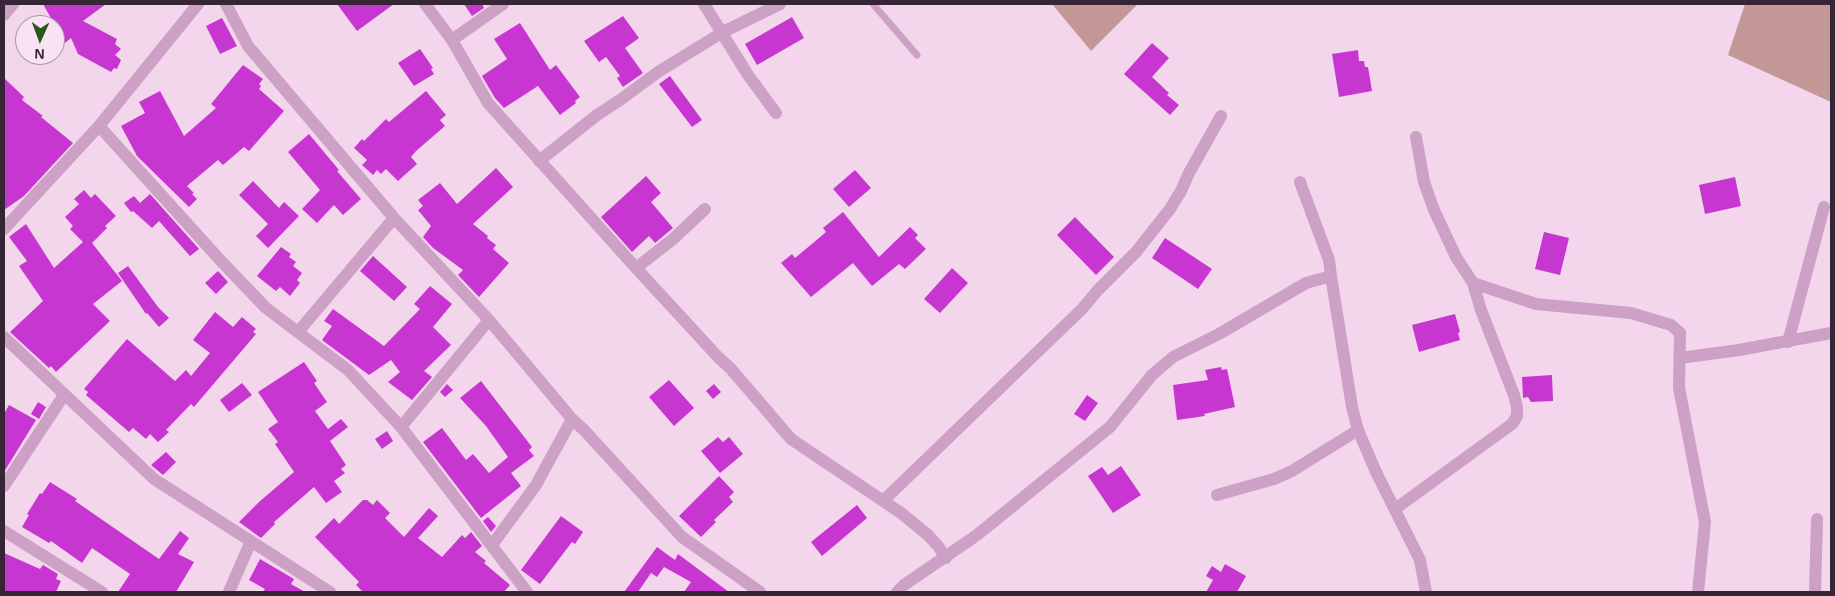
<!DOCTYPE html>
<html>
<head>
<meta charset="utf-8">
<style>
  body { margin:0 }
  #map { position:relative; width:1835px; height:596px; overflow:hidden; background:#f3d6ec; font-family:Arial,sans-serif }
  canvas { display:block }
  .frame { position:absolute; inset:0; border:5px solid #352535; pointer-events:none }
  .north { position:absolute; left:15px; top:15px; width:50px; height:50px; box-sizing:border-box; background:#fae2f5; border:1px solid #ab96a8; border-radius:50%; rotate:182deg; font-size:14px; font-weight:700; line-height:20px; text-align:center; color:#352535 }
  .north::after { content:''; display:block; margin:auto; width:18px; height:22px; background:#275a17; clip-path:polygon(50% 0,100% 100%,50% 72%,0 100%) }
</style>
</head>
<body>
<div id="map">
<canvas width="1835" height="596"></canvas>
<div class="frame"></div>
<div class="north">N</div>
</div>
<script>
const context = document.querySelector('canvas').getContext('2d');
context.lineJoin = 'round';
function paint(path, color) { context.fillStyle = color; context.fill(path, 'evenodd'); }
const poly = rows => new Path2D(rows.map(r => 'M' + r).join(''));
function stroke(path, color, width, dash) { context.strokeStyle = color; context.lineWidth = width; context.lineCap = dash ? 'butt' : 'round'; context.setLineDash(dash || []); context.stroke(path); }
paint(poly([
  [1052,4,1138,4,1091,51],
  [1745,4,1831,4,1831,102,1728,55]
]), '#c39795');
paint(poly([
  [43,4,106,4,83,21,117,39,115,44,121,49,115,55,121,60,117,69,114,68,111,72,78,54,71,38,65,43],
  [337,4,394,4,357,31],
  [464,4,482,4,484,8,472,16],
  [623,16,639,38,625,48,643,73,623,87,617,78,620,76,606,57,599,62,584,41],
  [792,17,804,38,757,65,745,44],
  [222,18,237,46,220,54,206,26],
  [520,23,550,70,556,65,580,97,575,101,576,103,560,115,538,86,504,108,495,98,482,76,507,59,494,39],
  [1152,43,1169,58,1152,77,1169,93,1167,95,1179,105,1170,115,1124,74],
  [420,49,433,68,431,69,434,74,414,86,398,63],
  [1358,50,1359,61,1364,61,1365,67,1368,67,1372,91,1339,97,1332,54],
  [243,65,263,79,259,84,261,86,259,89,284,111,249,151,244,147,223,165,218,160,187,186,194,193,192,194,197,199,189,207,137,156,121,126,145,113,139,102,160,91,184,136,216,108,211,104],
  [670,76,702,120,692,127,659,84],
  [4,78,24,97,22,100,43,116,41,117,73,143,24,196,4,210],
  [426,91,446,115,440,120,445,126,416,151,411,157,417,164,398,181,386,169,381,174,377,170,373,175,362,165,367,160,354,148,362,139,364,141,386,119,389,122],
  [309,134,339,170,337,171,361,199,343,215,334,205,317,223,302,209,320,190,288,152],
  [496,168,513,187,473,224,488,236,487,238,496,245,493,249,509,263,479,297,458,275,463,270,433,248,423,237,431,226,418,210,423,206,418,200,440,183,457,204],
  [855,170,871,188,849,207,833,189],
  [646,176,661,193,651,202,673,228,655,243,649,236,632,252,601,217],
  [1735,177,1741,206,1705,214,1699,185],
  [253,181,279,208,284,202,299,216,268,248,256,236,268,224,239,195],
  [84,190,91,198,95,194,116,216,105,226,107,228,92,243,122,281,93,304,110,321,56,372,51,366,49,368,10,332,43,301,19,266,27,261,9,237,26,224,54,268,83,242,70,229,73,226,65,217,79,204,74,199],
  [150,194,199,249,190,256,159,221,152,228,133,211,131,212,124,203,134,196,140,203],
  [843,212,879,257,910,227,918,235,915,238,926,249,905,269,899,264,872,286,853,263,811,297,781,263,792,254,795,258,813,243,826,232,823,228],
  [1075,217,1114,257,1096,275,1057,235],
  [1544,232,1569,238,1560,275,1535,269],
  [1165,238,1212,269,1198,289,1152,258],
  [281,247,291,254,289,257,296,262,293,266,302,273,297,280,300,283,290,296,280,287,276,291,257,276],
  [373,256,407,287,394,301,360,271],
  [128,266,158,307,169,318,159,327,147,313,146,314,118,273],
  [952,268,968,283,940,313,924,299],
  [218,271,228,282,216,294,205,283],
  [430,286,452,304,433,327,451,345,424,371,432,377,412,400,388,382,400,372,391,360,369,375,322,340,332,326,324,321,333,309,384,346,420,309,414,304],
  [215,312,233,327,242,317,256,329,253,332,256,334,194,407,191,404,166,430,169,432,158,442,150,434,146,439,133,428,129,432,86,395,88,392,84,389,127,339,175,381,186,370,191,376,210,353,193,340],
  [1455,314,1460,332,1458,333,1460,340,1419,352,1412,325],
  [304,362,317,381,314,383,327,402,315,411,328,429,341,419,348,427,330,441,346,465,341,469,345,473,334,481,342,492,326,503,314,487,274,522,275,524,261,538,239,522,259,502,294,472,275,444,278,442,268,429,278,422,258,392],
  [1221,367,1222,370,1227,369,1235,407,1204,414,1205,416,1177,420,1173,385,1208,380,1205,370],
  [1552,375,1553,401,1531,402,1528,397,1523,398,1522,377],
  [669,380,694,408,674,426,649,397],
  [481,381,532,447,529,450,534,456,511,473,521,486,481,518,423,442,442,428,466,460,473,454,489,473,508,457,486,426,460,398],
  [242,383,252,395,229,412,220,400],
  [447,384,453,390,445,397,440,392],
  [714,384,721,392,713,399,706,391],
  [1087,395,1098,403,1085,421,1074,414],
  [38,402,46,407,39,419,31,414],
  [9,405,36,420,4,472,4,414],
  [387,431,393,441,382,449,375,439],
  [718,437,723,442,729,437,743,454,720,473,701,451],
  [166,452,176,462,163,475,151,465],
  [1121,466,1141,495,1113,513,1088,476,1102,467,1108,475],
  [719,476,734,492,729,497,733,502,714,520,716,522,701,537,679,516],
  [50,482,77,499,75,501,159,559,180,531,189,538,178,554,194,562,176,592,118,592,130,574,92,548,82,563,51,541,49,543,22,527,29,515,27,514,40,493,42,494],
  [363,500,367,500,373,505,377,500,390,513,385,518,404,537,429,508,438,516,418,538,442,557,462,535,465,538,471,532,482,546,475,552,486,561,484,563,510,585,504,592,363,592,356,585,359,582,315,537,334,518,339,524],
  [857,505,867,518,822,556,811,542],
  [561,516,583,532,575,544,572,542,540,584,521,570],
  [488,517,496,526,491,532,483,521],
  [657,547,675,560,678,554,729,592,684,592,691,582,664,567,657,577,651,573,638,592,624,592],
  [4,553,40,569,43,565,58,574,56,579,61,581,56,592,4,592],
  [260,559,294,579,291,584,305,592,263,592,265,589,249,580],
  [1225,564,1246,576,1237,592,1206,592,1213,580,1206,576,1212,566,1221,572]
]), '#c736d1');
stroke(poly([
  [873,4,917,55]
]), '#cca1c5', 7);
stroke(poly([
  [226,4,248,46,394,218,489,320,572,419,585,431,682,537,760,592],
  [425,4,452,40,488,103,636,268,718,357,731,369,791,439,901,513,928,535,938,546,946,558],
  [704,4,748,75,776,113],
  [4,15,13,4],
  [452,40,503,4],
  [99,126,221,261,266,308,348,370,401,427,527,592],
  [1416,137,1424,182,1434,210,1456,257,1473,283,1536,304,1631,313,1671,325,1680,333,1679,388,1705,522,1698,592],
  [539,161,597,115,620,100,658,72,723,32,780,4],
  [1300,182,1329,260,1331,276],
  [4,229,99,126,198,4],
  [636,268,673,239,705,209],
  [298,332,394,218],
  [4,337,154,479,330,592],
  [1788,342,1824,207],
  [1680,358,1739,350,1831,333],
  [401,427,489,320],
  [4,486,64,395],
  [1217,495,1274,479,1292,471,1358,430],
  [883,501,1082,309,1098,290,1136,252,1170,209,1181,191,1189,173,1221,116],
  [1395,509,1512,424,1517,416,1517,407,1514,395,1481,310,1473,283],
  [4,531,102,592],
  [492,545,536,485,572,419],
  [229,592,251,541],
  [897,592,904,585,977,535,1110,427,1152,375,1173,357,1219,334,1306,283,1331,276,1352,407,1358,430,1376,472,1420,560,1426,592],
  [1815,592,1817,519]
]), '#cca1c5', 12);
</script>
</body>
</html>
